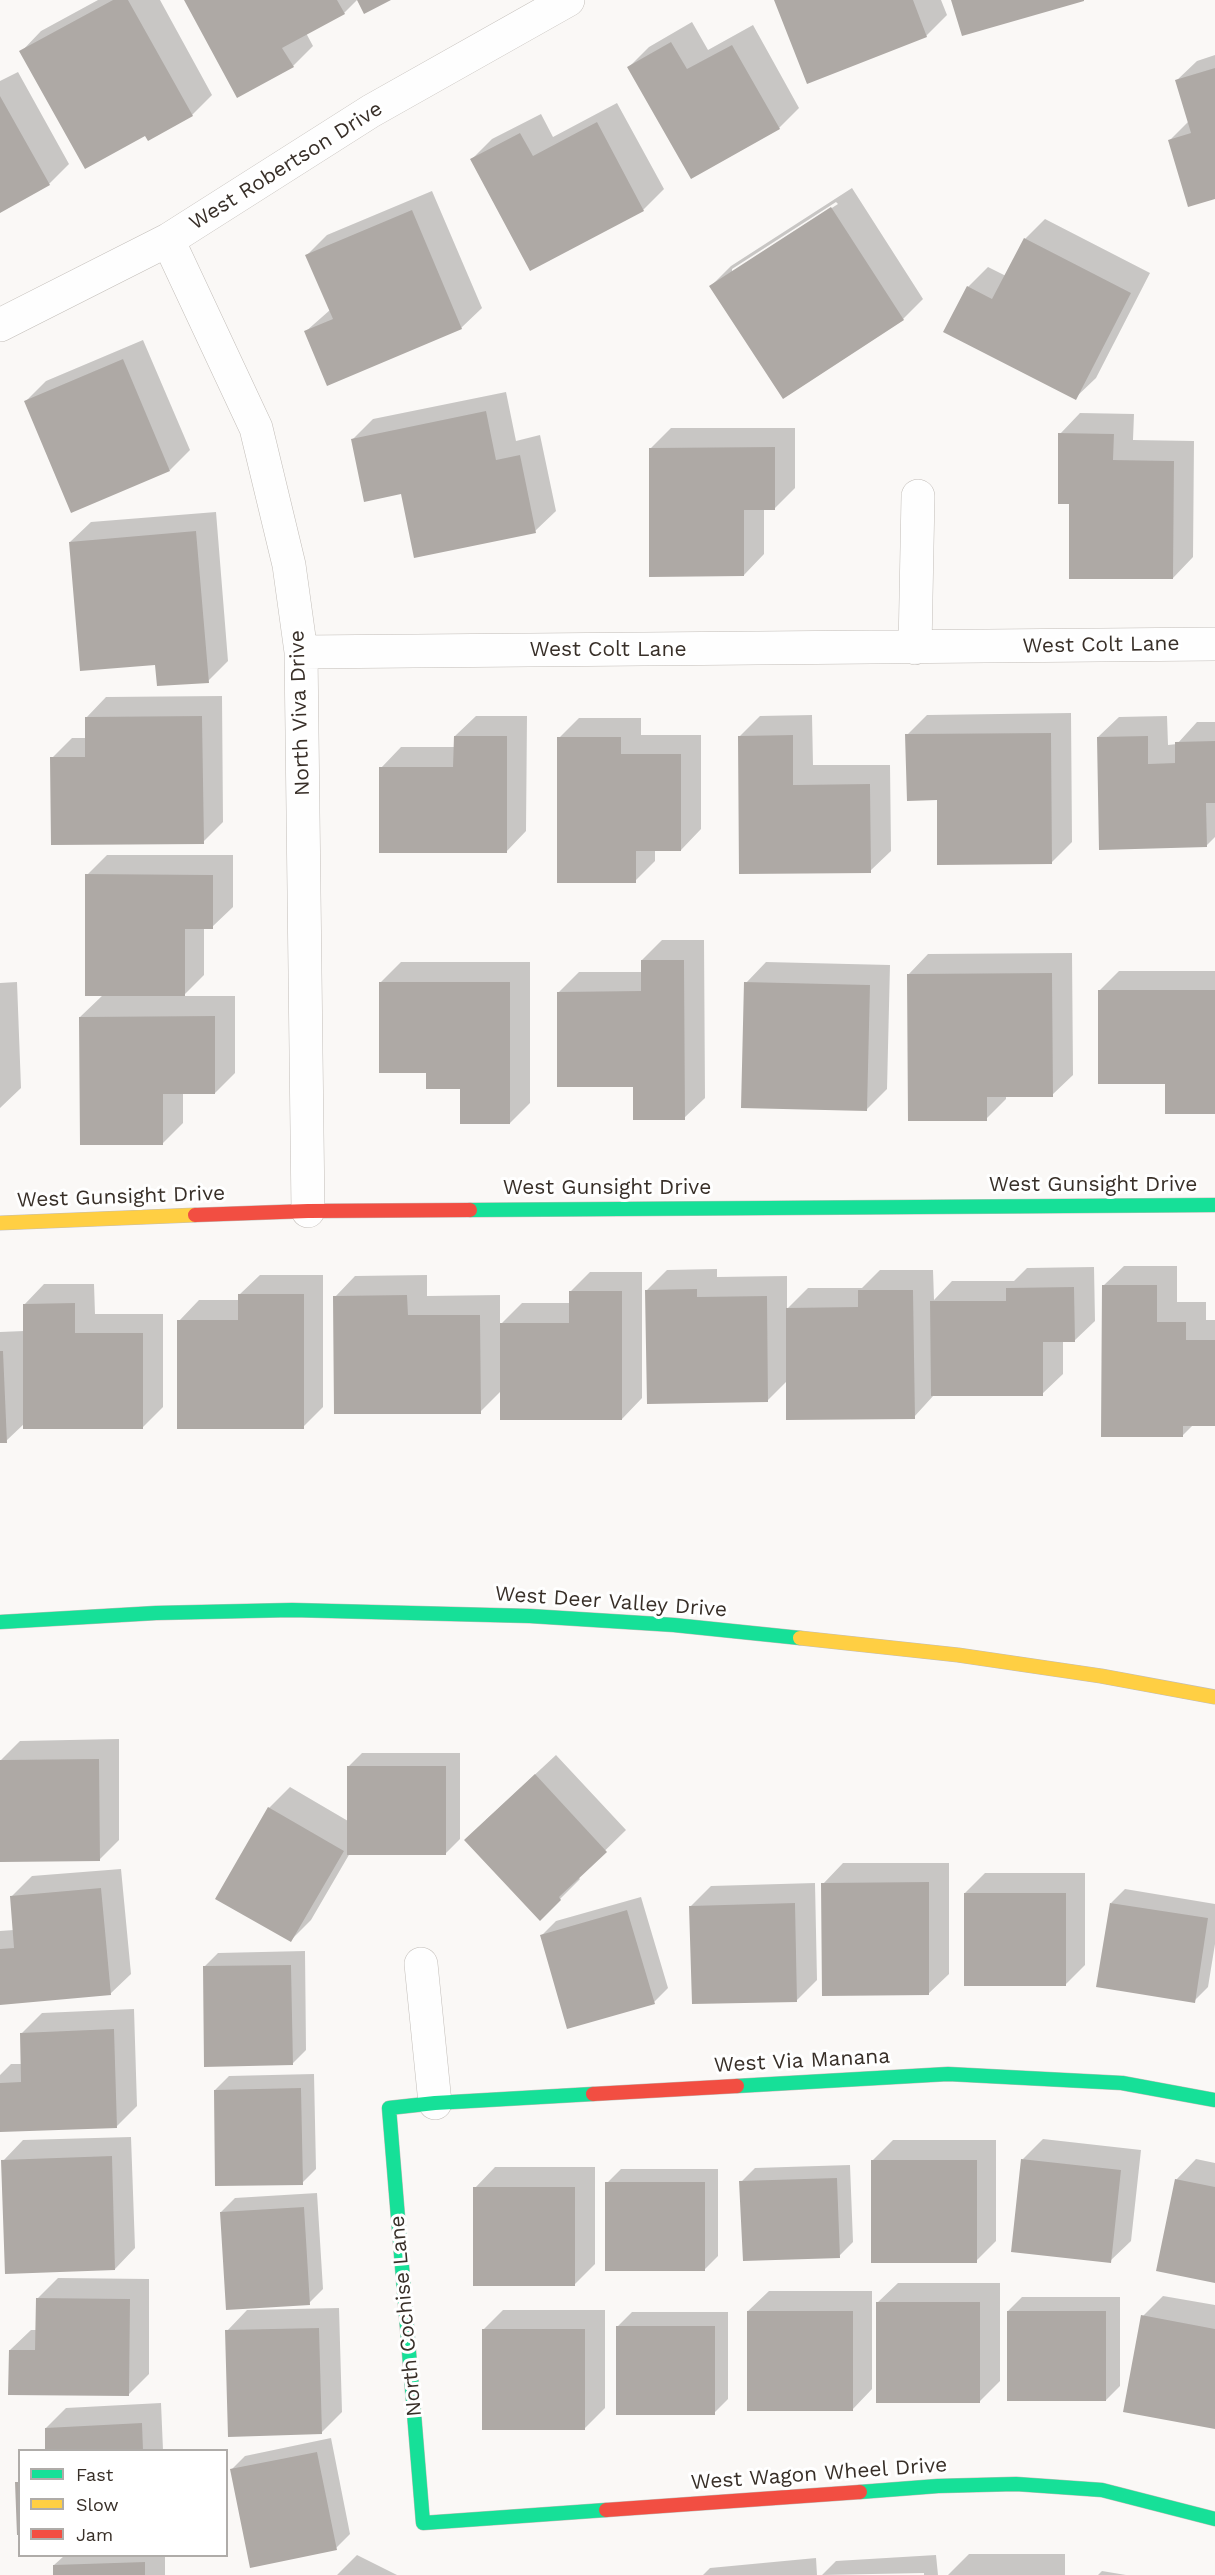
<!DOCTYPE html>
<html>
<head>
<meta charset="utf-8">
<style>
  body { margin:0 }
  #map { position:relative; width:1215px; height:2575px; overflow:hidden; background:#faf8f6; font-family:"Work Sans",sans-serif }
  canvas { display:block }
  .legend { position:absolute; left:18px; top:2449px; width:210px; height:108px; box-sizing:border-box; background:#fff; border:2px solid #afaca9; margin:0; padding:8px 10px; list-style:none; font-size:18px; color:#382f28 }
  .legend li { display:flex; align-items:center; gap:12px; height:30px }
  .legend b { width:30px; border:2px solid #afaca9 }
</style>
</head>
<body>
<div id="map">
<canvas width="1215" height="2575"></canvas>
<ul class="legend">
<li><b style="height:8px;background:#16e098"></b>Fast</li>
<li><b style="height:8px;background:#ffcf43"></b>Slow</li>
<li><b style="height:8px;background:#f24e42"></b>Jam</li>
</ul>
</div>
<script>
const context = document.querySelector('canvas').getContext('2d');
context.lineJoin = 'round';
function paint(path, color) { context.fillStyle = color; context.fill(path, 'evenodd'); }
const poly = rows => new Path2D(rows.map(r => 'M' + r).join(''));
function stroke(path, color, width, dash) { context.strokeStyle = color; context.lineWidth = width; context.lineCap = dash ? 'butt' : 'round'; context.setLineDash(dash || []); context.stroke(path); }
function drawText(font, color, halo, rows, align = 'center') {
  context.font = font + ' "Work Sans",sans-serif'; context.lineWidth = 6; context.setLineDash([]); context.textBaseline = 'middle'; context.strokeStyle = halo; context.fillStyle = color; for (const [text, x, y, turn = 0] of rows) {
    context.save(); context.translate(x, y); context.rotate((+turn || 0) * Math.PI / 180); context.textAlign = isNaN(turn) ? turn : align; if (halo) context.strokeText(text, 0, 0); context.fillText(text, 0, 0); context.restore();
  }
}
paint(poly([
  [98,0,160,0,212,95,192,115,21,52,41,31],
  [185,0,357,0,344,13,306,33,313,46,293,66],
  [775,0,941,0,947,15,926,36],
  [692,22,708,50,753,25,799,108,779,128,629,67,649,47],
  [1215,55,1215,197,1169,141,1189,121,1176,81,1197,61],
  [18,72,69,164,49,184,0,211,0,81],
  [617,103,664,189,643,210,531,269,472,159,492,139,541,114,553,137],
  [852,188,923,299,903,319,711,286,731,266],
  [836,202,838,204,732,273,732,269],
  [432,191,482,308,461,328,305,332,330,310,307,255,327,235],
  [1045,219,1150,273,1096,378,1075,398,968,287,988,267,1006,276,1025,239],
  [143,340,190,450,170,470,26,401,46,381],
  [506,392,516,441,540,435,556,511,535,531,402,492,352,440,373,419],
  [1080,413,1134,414,1133,440,1194,441,1193,557,1173,578,1071,502,1060,434],
  [671,428,795,428,795,488,775,508,764,508,764,554,744,575,650,449],
  [216,512,228,661,208,681,157,664,70,542,91,522],
  [222,696,223,822,203,842,52,758,72,738,86,738,86,718,106,697],
  [1071,713,1072,842,1052,862,938,799,907,735,927,715],
  [812,715,813,765,890,765,891,851,870,871,740,736,760,716],
  [476,716,527,716,526,831,506,852,381,768,401,747,455,747,455,736],
  [1167,716,1168,745,1177,744,1197,722,1215,722,1215,837,1206,846,1098,737,1119,717],
  [579,718,641,718,641,735,701,735,701,829,681,850,655,850,655,861,635,881,559,738],
  [107,855,233,855,233,907,212,927,204,927,204,975,183,996,235,996,235,1073,215,1093,183,1093,183,1123,163,1143,80,1017,103,995,87,875],
  [662,940,704,940,705,1098,684,1118,635,1086,558,993,579,972,642,972,642,960],
  [1072,953,1073,1075,1052,1095,1006,1095,1006,1099,986,1119,908,975,928,954],
  [401,962,530,962,530,1103,510,1123,461,1088,427,1071,380,983],
  [766,962,890,965,887,1089,867,1109,746,983],
  [1119,971,1215,971,1215,1112,1167,1083,1099,991],
  [17,982,21,1088,0,1108,0,983],
  [1124,1266,1177,1266,1177,1302,1206,1302,1206,1320,1215,1320,1215,1425,1193,1425,1183,1435,1103,1286],
  [1094,1267,1095,1321,1074,1341,1063,1341,1063,1374,1042,1394,934,1395,914,1417,788,1380,768,1400,646,1291,667,1270,717,1269,717,1277,787,1276,787,1309,808,1288,862,1288,880,1270,933,1270,934,1300,952,1281,1014,1281,1027,1268],
  [590,1272,642,1272,642,1398,622,1419,501,1391,480,1412,335,1297,355,1276,427,1275,427,1296,500,1295,500,1325,522,1303,570,1303,570,1292],
  [260,1275,323,1275,323,1407,303,1427,179,1321,199,1300,239,1300,239,1295],
  [44,1284,94,1284,95,1314,163,1314,163,1407,142,1428,25,1423,6,1441,0,1442,0,1332,24,1331,24,1305],
  [119,1739,119,1840,99,1860,0,1860,0,1761,20,1741],
  [362,1753,460,1753,460,1839,446,1853,350,1853,311,1920,291,1940,217,1898,269,1808,290,1787,348,1821,348,1767],
  [556,1755,626,1830,578,1877,580,1879,560,1899,486,1820],
  [843,1863,949,1863,949,1974,928,1994,823,1884],
  [121,1869,131,1974,110,1994,0,2003,0,1931,14,1930,12,1896,32,1876],
  [985,1873,1085,1873,1085,1965,1065,1985,965,1893],
  [815,1883,817,1980,796,2001,691,1906,711,1886],
  [1125,1889,1215,1904,1215,1944,1208,1987,1194,2001,1111,1903],
  [641,1897,668,1988,654,2002,542,1935,556,1921],
  [305,1951,306,2050,292,2064,204,1967,218,1953],
  [134,2009,137,2106,117,2126,0,2131,0,2075,11,2064,22,2064,22,2033,42,2013],
  [314,2074,316,2169,302,2183,215,2090,229,2076],
  [131,2137,135,2248,115,2269,3,2161,23,2140],
  [1043,2139,1141,2150,1131,2241,1110,2261,1023,2159],
  [893,2140,996,2140,996,2241,976,2261,872,2161],
  [1196,2159,1215,2163,1215,2281,1176,2180],
  [850,2165,853,2242,839,2256,741,2182,755,2168],
  [495,2167,595,2167,595,2264,575,2284,475,2188],
  [621,2169,718,2169,718,2256,704,2270,607,2183],
  [317,2193,323,2289,309,2303,221,2212,235,2198],
  [58,2278,149,2279,149,2374,128,2395,10,2350,31,2330,37,2330,37,2299],
  [898,2283,1000,2283,1000,2381,980,2401,877,2303],
  [769,2291,872,2291,872,2389,852,2410,748,2311],
  [1163,2296,1215,2305,1215,2428,1143,2316],
  [1022,2297,1120,2297,1120,2386,1106,2400,1008,2311],
  [339,2308,342,2412,321,2433,227,2331,247,2310],
  [503,2310,605,2310,605,2408,585,2428,483,2330],
  [632,2312,728,2312,728,2399,714,2413,618,2326],
  [161,2403,163,2450,47,2450,46,2428,66,2408],
  [331,2438,350,2534,336,2548,231,2470,245,2456],
  [969,2554,1065,2554,1065,2575,948,2575],
  [357,2555,397,2575,337,2575],
  [936,2555,938,2575,924,2575,924,2573,822,2575,836,2561],
  [64,2556,165,2556,165,2575,54,2575,54,2565],
  [816,2558,817,2575,703,2575,710,2568],
  [1102,2571,1126,2575,1098,2575]
]), '#0003');
paint(poly([
  [113,0,128,0,193,116,148,141,145,136,85,169,19,51],
  [184,0,337,0,345,14,282,48,294,67,237,98],
  [357,0,391,0,364,14],
  [774,0,913,0,927,37,807,84],
  [951,0,1084,0,1084,1,962,36],
  [671,42,687,69,732,45,780,129,691,179,627,67],
  [1215,68,1215,199,1188,207,1168,140,1191,133,1175,80],
  [0,96,50,185,0,213],
  [597,122,644,211,530,271,470,159,520,133,533,156],
  [831,207,904,320,783,399,709,286],
  [412,210,462,329,327,386,304,331,333,319,305,255],
  [1024,238,1131,293,1076,400,943,332,967,286,992,299],
  [123,359,170,471,71,513,24,401],
  [486,411,496,460,520,455,536,533,414,558,401,494,364,502,351,439],
  [1058,433,1114,434,1113,460,1174,461,1173,579,1069,579,1069,504,1058,504],
  [775,447,775,510,744,510,744,576,649,577,649,448],
  [196,531,209,683,157,686,155,665,80,671,69,542],
  [202,716,204,844,51,845,50,757,85,757,85,717],
  [1051,733,1052,864,937,865,937,800,907,801,905,734],
  [793,735,793,785,870,784,871,873,739,874,738,736],
  [454,736,507,736,507,853,379,853,379,767,453,767],
  [1148,736,1148,764,1175,763,1175,742,1215,741,1215,803,1206,803,1207,847,1099,850,1097,737],
  [557,737,621,737,621,754,681,754,681,851,636,851,636,883,557,883],
  [85,874,213,875,213,929,185,929,185,996,85,996],
  [641,960,684,960,685,1120,633,1120,633,1087,557,1087,557,992,641,991],
  [1052,973,1053,1097,987,1097,987,1121,908,1121,907,974],
  [379,982,510,982,510,1124,460,1124,460,1089,426,1089,426,1073,379,1073],
  [744,982,870,985,867,1111,741,1108],
  [1098,990,1215,990,1215,1114,1165,1114,1165,1084,1098,1084],
  [215,1016,215,1094,163,1094,163,1145,80,1145,79,1017],
  [1102,1285,1157,1285,1157,1322,1186,1322,1186,1340,1215,1340,1215,1426,1183,1426,1183,1437,1101,1437],
  [1074,1287,1075,1342,1043,1342,1043,1396,931,1396,930,1301,1006,1301,1006,1288],
  [697,1289,697,1297,767,1296,768,1402,647,1404,645,1290],
  [858,1290,913,1290,915,1419,786,1420,786,1308,858,1307],
  [569,1291,622,1291,622,1420,500,1420,500,1323,569,1323],
  [238,1294,304,1294,304,1429,177,1429,177,1320,238,1320],
  [407,1295,408,1315,480,1315,481,1414,334,1414,333,1296],
  [75,1303,75,1333,143,1333,143,1429,23,1429,23,1304],
  [0,1351,3,1351,7,1443,0,1443],
  [99,1759,100,1861,0,1862,0,1760],
  [347,1766,446,1766,446,1855,347,1855],
  [535,1774,607,1852,559,1897,561,1900,540,1921,464,1840],
  [268,1807,344,1851,291,1942,215,1899],
  [929,1882,929,1995,822,1996,821,1883],
  [101,1888,111,1995,0,2005,0,1949,14,1948,10,1896],
  [964,1893,1066,1893,1066,1986,964,1986],
  [795,1903,797,2002,692,2004,689,1906],
  [1110,1903,1208,1918,1195,2003,1096,1987],
  [627,1910,655,2004,567,2029,540,1935],
  [291,1965,293,2065,204,2067,203,1966],
  [114,2029,117,2128,0,2132,0,2083,21,2082,20,2033],
  [301,2088,303,2185,215,2186,214,2090],
  [112,2156,115,2270,5,2274,1,2160],
  [1021,2159,1121,2170,1111,2263,1011,2252],
  [871,2160,977,2160,977,2263,871,2263],
  [837,2178,840,2258,743,2261,739,2181],
  [1175,2179,1215,2187,1215,2283,1156,2271],
  [605,2182,705,2182,705,2271,605,2271],
  [473,2187,575,2187,575,2286,473,2286],
  [304,2207,310,2305,226,2310,220,2212],
  [36,2298,130,2299,129,2396,8,2395,9,2350,35,2350],
  [876,2302,980,2302,980,2403,876,2403],
  [747,2311,853,2311,853,2411,747,2411],
  [1007,2311,1106,2311,1106,2401,1007,2401],
  [1141,2315,1215,2329,1215,2429,1123,2412],
  [616,2326,715,2326,715,2415,616,2415],
  [319,2328,322,2434,228,2437,225,2330],
  [482,2329,585,2329,585,2430,482,2430],
  [142,2423,143,2450,45,2450,45,2428],
  [317,2452,337,2550,250,2568,230,2469],
  [15,2482,20,2482,20,2535,17,2535],
  [145,2562,145,2575,53,2575,53,2565]
]), '#aea9a5');
const street = poly([
  [168,240,256,428,289,565,301,652,308,1211],
  [0,325,168,240,371,111,568,0],
  [915,648,918,496],
  [301,652,1215,644],
  [421,1964,435,2103]
]);
const fast = poly([
  [470,1210,1215,1205],
  [0,1622,156,1613,292,1610,530,1616,674,1625,800,1638],
  [737,2086,948,2074,1122,2083,1215,2100],
  [593,2094,435,2103,389,2108,423,2523,606,2510],
  [860,2492,938,2486,1016,2484,1102,2490,1215,2519]
]);
const slow = poly([
  [0,1223,195,1215],
  [800,1638,958,1655,1101,1676,1215,1697]
]);
const jam = poly([
  [195,1215,308,1211,470,1210],
  [593,2094,737,2086],
  [606,2510,860,2492]
]);
stroke(street, '#c2bdb8', 34);
stroke(fast, '#c2bdb8', 15);
stroke(slow, '#c2bdb8', 15);
stroke(jam, '#c2bdb8', 15);
stroke(street, '#fefefe', 33);
stroke(fast, '#16e098', 14);
stroke(slow, '#ffcf43', 14);
stroke(jam, '#f24e42', 14);
drawText('21px', '#382f28', '#fff', [
  ["West Robertson Drive",286,166,-32],
  ["West Colt Lane",1101,645,-1],
  ["West Colt Lane",608,650],
  ["North Viva Drive",300,713,-92],
  ["West Gunsight Drive",1093,1185],
  ["West Gunsight Drive",607,1188],
  ["West Gunsight Drive",121,1197,-2],
  ["West Deer Valley Drive",611,1602,4],
  ["West Via Manana",802,2061,-3],
  ["North Cochise Lane",406,2316,-95],
  ["West Wagon Wheel Drive",819,2474,-4]
]);
</script>
</body>
</html>
